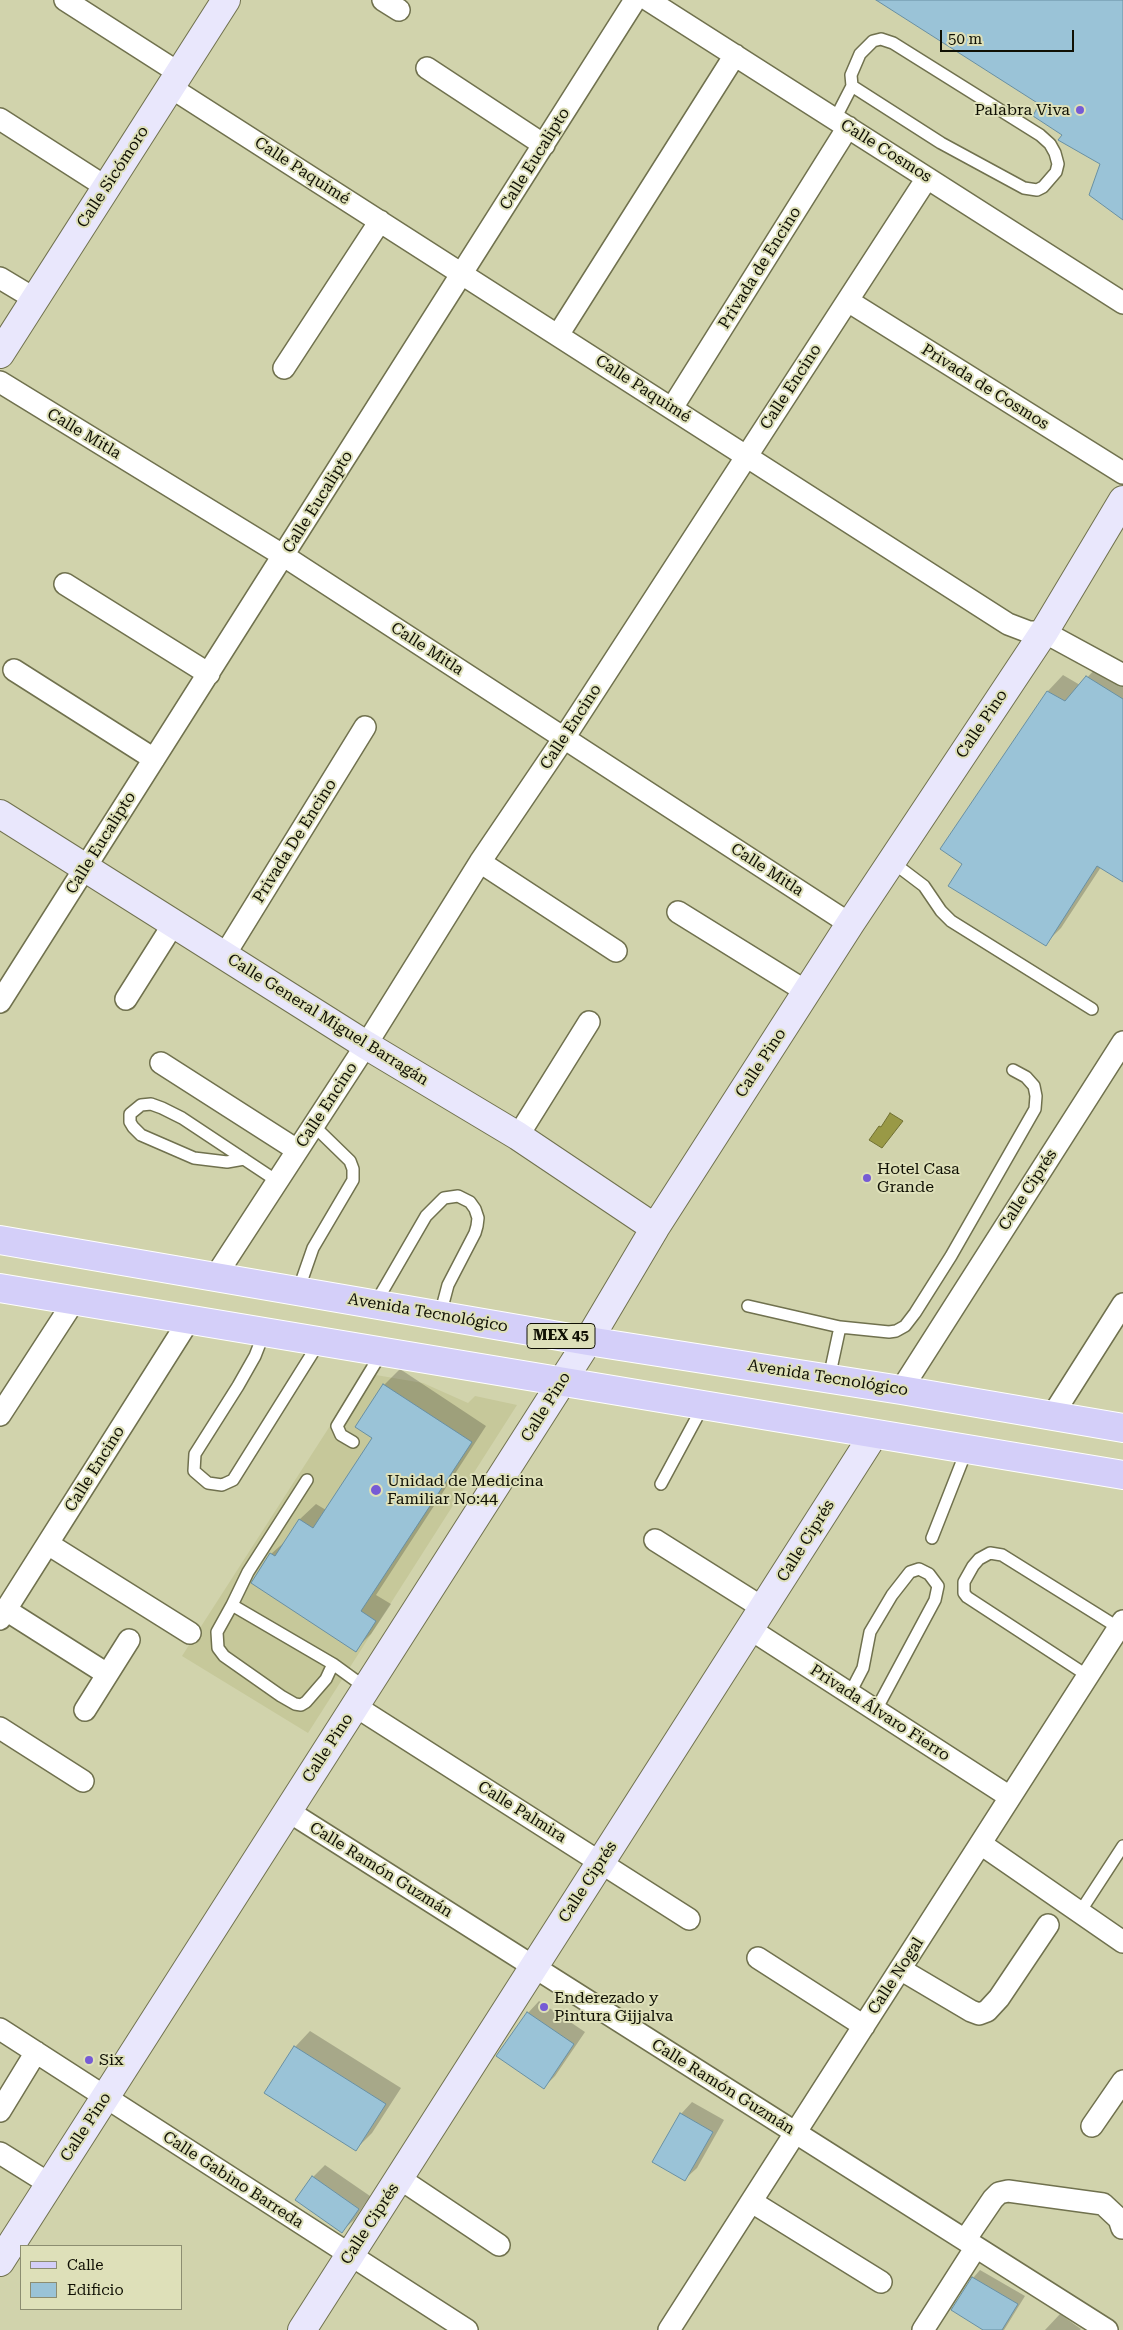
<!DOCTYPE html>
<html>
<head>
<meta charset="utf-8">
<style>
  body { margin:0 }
  #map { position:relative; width:1123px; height:2330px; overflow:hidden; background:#d1d3ac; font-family:"Roboto Serif",serif }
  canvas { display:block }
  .legend { position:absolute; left:20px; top:2245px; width:162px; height:65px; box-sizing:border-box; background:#dee0b9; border:1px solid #8c8d71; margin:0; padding:6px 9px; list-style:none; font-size:15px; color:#101004 }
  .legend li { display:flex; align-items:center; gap:10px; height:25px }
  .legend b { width:25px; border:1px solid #8c8d71 }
  .scale { position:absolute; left:940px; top:30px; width:134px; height:22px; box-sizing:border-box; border:2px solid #101004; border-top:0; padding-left:6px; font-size:15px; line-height:18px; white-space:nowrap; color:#101004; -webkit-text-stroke:4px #dee0b9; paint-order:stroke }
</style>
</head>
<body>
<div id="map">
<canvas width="1123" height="2330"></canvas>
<ul class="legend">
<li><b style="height:6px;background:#d4cff9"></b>Calle</li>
<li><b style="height:14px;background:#9ac3d7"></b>Edificio</li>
</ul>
<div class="scale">50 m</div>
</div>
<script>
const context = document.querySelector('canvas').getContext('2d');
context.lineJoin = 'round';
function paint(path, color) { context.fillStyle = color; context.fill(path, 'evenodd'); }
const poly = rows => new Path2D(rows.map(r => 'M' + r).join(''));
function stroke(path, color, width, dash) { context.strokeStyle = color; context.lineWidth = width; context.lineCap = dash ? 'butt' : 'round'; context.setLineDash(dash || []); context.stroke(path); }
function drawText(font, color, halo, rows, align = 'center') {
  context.font = font + ' "Roboto Serif",serif'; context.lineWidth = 4; context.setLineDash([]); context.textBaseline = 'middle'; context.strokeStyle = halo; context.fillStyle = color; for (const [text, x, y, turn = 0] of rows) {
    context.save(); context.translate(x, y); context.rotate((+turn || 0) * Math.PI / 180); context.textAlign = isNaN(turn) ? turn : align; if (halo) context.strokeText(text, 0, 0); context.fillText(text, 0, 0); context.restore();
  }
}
paint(poly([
  [364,1373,423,1383,468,1403,475,1396,517,1405,308,1733,182,1656]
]), '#c6c89a');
const water = poly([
  [890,1113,903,1121,882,1148,869,1140,879,1126,881,1127,890,1113]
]);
paint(water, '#999946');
stroke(water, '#707032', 1);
paint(poly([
  [1103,661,1123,673,1123,881,1101,867,1061,928,1045,944,963,863,1048,691,1063,675,1080,685],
  [400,1369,486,1426,376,1595,391,1604,371,1634,355,1650,271,1554,288,1539,300,1519,316,1504,326,1510,374,1438,384,1385],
  [539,2001,585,2032,555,2076,543,2088,528,2013],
  [310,2031,401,2088,372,2133,356,2149,295,2047],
  [692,2102,724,2120,697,2168,685,2179,681,2114],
  [325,2165,370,2196,354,2220,342,2231,297,2200,313,2177],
  [980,2270,1025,2296,1004,2330,983,2330,973,2278],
  [1060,2314,1081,2329,1080,2330,1045,2330]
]), '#0003');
const building = poly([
  [876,0,1123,0,1123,220,1089,195,1100,164,1058,140,1062,135,1033,116,1039,104,876,0],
  [1086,676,1123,699,1123,882,1097,866,1046,946,948,886,962,864,940,849,1047,691,1065,701,1086,676],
  [383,1384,472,1442,361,1611,376,1621,356,1652,251,1583,270,1553,275,1556,299,1519,313,1528,372,1438,355,1427,383,1384],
  [527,2012,574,2044,544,2089,496,2056,527,2012],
  [294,2046,386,2104,356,2151,264,2093,294,2046],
  [680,2113,713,2132,685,2181,652,2162,680,2113],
  [312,2176,359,2209,342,2233,295,2200,312,2176],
  [972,2277,1018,2304,1002,2330,983,2330,951,2310,972,2277]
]);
paint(building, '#9ac3d7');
stroke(building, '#6990a3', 1);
const lane = poly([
  [835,119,852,86,851,75,860,54,873,41,881,39,893,43,1040,135,1050,144,1055,153,1058,164,1056,172,1043,187,1037,190,1024,188,941,143,852,86],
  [891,861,924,886,941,911,951,921,1092,1009],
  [244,1159,227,1162,194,1158,141,1135,133,1127,130,1122,130,1114,141,1105,151,1104,162,1108,182,1118,277,1181],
  [298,1291,313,1248,353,1180,353,1169,350,1161,313,1125],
  [375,1304,426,1216,444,1198,458,1196,470,1202,475,1209,478,1218,477,1226,475,1233,448,1285,440,1315],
  [748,1306,840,1327],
  [264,1333,255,1356,238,1386,195,1454,194,1471,208,1483,222,1485,233,1480,320,1341],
  [829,1378,840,1327,889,1332,896,1331,905,1326,915,1313,951,1256,1035,1109,1036,1096,1034,1086,1026,1077,1013,1070],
  [353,1442,341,1435,337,1426,382,1352],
  [661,1484,703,1406],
  [932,1538,967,1449],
  [232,1605,333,1664,326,1679,306,1702,301,1705,295,1704,281,1696,224,1656,218,1648,217,1632,232,1605],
  [232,1605,248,1572,307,1480],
  [333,1664,366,1688],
  [1088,1676,967,1597,964,1593,964,1582,973,1566,979,1559,990,1553,1002,1555,1119,1628],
  [850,1693,863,1668,870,1632,892,1595,910,1572,919,1569,929,1574,938,1586,935,1600,876,1710],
  [1080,1912,1123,1846]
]);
const street = poly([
  [65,0,179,73],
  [383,0,399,10],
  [648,0,1123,303],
  [427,68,544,145],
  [170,87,1008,624,1029,632,1044,632,1123,675],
  [0,119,106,187],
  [0,278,35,299],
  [848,301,1123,473],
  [558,335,735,55],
  [284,368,380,221],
  [0,382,284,556,850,924],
  [672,408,848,127],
  [65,584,209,674],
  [14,670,154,759],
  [480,862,616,951],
  [678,912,807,992],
  [224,956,365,727],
  [126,999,174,923],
  [0,1002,635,0],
  [161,1063,297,1150],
  [518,1136,589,1022],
  [215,1277,366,1045,480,862,564,738,927,178],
  [901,1390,1123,1042],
  [0,1415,74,1301],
  [1052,1416,1123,1304],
  [655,1540,763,1608],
  [48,1544,190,1633],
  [6,1610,107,1674],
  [0,1619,189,1320],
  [750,1629,1010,1797],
  [355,1706,689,1919],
  [85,1710,129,1640],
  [0,1728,83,1781],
  [288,1811,1107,2330],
  [981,1844,1123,1942],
  [758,1958,864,2026],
  [900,1969,971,2011,979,2014,987,2011,999,1998,1048,1925],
  [0,2029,467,2330],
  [0,2111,36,2052],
  [1092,2126,1123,2081],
  [0,2153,48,2183],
  [399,2178,499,2245],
  [752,2202,881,2282],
  [965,2240,993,2199,999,2193,1008,2191,1103,2204,1119,2219,1122,2228],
  [669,2330,1123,1621],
  [923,2330,976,2247]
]);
const secondary = poly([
  [0,354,226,0],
  [0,814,366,1045,518,1136,655,1228],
  [0,2262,588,1341,655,1228,850,924,1044,632,1123,500],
  [302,2330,874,1434]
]);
const primary = poly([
  [0,1240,588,1341,901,1390,1123,1428],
  [0,1288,1123,1475]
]);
stroke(lane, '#70714e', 14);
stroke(street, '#70714e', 24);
stroke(secondary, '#70714e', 30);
stroke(primary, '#fff', 30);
stroke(lane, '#fff', 11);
stroke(street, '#fff', 21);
stroke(secondary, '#e9e7fc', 28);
stroke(primary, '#d4cff9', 28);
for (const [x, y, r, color] of [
  [1080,110,5,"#765bd5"],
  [867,1178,5,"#765bd5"],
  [376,1490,6,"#765bd5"],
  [544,2007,5,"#765bd5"],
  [89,2060,5,"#765bd5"]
]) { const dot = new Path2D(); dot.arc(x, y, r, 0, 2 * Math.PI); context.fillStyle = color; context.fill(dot); stroke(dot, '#dee0b9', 2); }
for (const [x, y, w] of [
  [561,1336,68]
]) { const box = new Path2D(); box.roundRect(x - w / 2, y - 12.5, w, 25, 4); context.fillStyle = '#dee0b9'; context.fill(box); stroke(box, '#101004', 1); }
drawText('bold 15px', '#101004', null, [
  ["MEX 45",561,1336]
]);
drawText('16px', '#101004', '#dee0b9', [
  ["Palabra Viva",1070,110,"right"],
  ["Hotel Casa",877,1169],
  ["Grande",877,1187],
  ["Unidad de Medicina",387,1481],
  ["Familiar No:44",387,1499],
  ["Enderezado y",554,1998],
  ["Pintura Gijjalva",554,2016],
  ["Six",99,2060]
], 'left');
drawText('16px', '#101004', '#dee0b9', [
  ["Calle Cosmos",886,151,32],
  ["Calle Eucalipto",535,159,-58],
  ["Calle Paquimé",302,171,33],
  ["Calle Sicómoro",113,177,-57],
  ["Privada de Encino",760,268,-58],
  ["Calle Encino",791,387,-57],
  ["Privada de Cosmos",985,387,32],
  ["Calle Paquimé",643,389,33],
  ["Calle Mitla",84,434,31],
  ["Calle Eucalipto",318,502,-58],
  ["Calle Mitla",427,649,33],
  ["Calle Pino",982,724,-56],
  ["Calle Encino",571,727,-57],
  ["Privada De Encino",295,841,-58],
  ["Calle Eucalipto",101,843,-58],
  ["Calle Mitla",767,870,33],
  ["Calle General Miguel Barragán",328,1020,32],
  ["Calle Pino",761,1063,-57],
  ["Calle Encino",327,1105,-57],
  ["Calle Ciprés",1028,1190,-57],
  ["Avenida Tecnológico",428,1313,10],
  ["Avenida Tecnológico",828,1378,9],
  ["Calle Pino",546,1407,-58],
  ["Calle Encino",95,1469,-58],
  ["Calle Ciprés",806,1541,-58],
  ["Privada Álvaro Fierro",880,1713,33],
  ["Calle Pino",328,1748,-57],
  ["Calle Palmira",522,1812,32],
  ["Calle Ramón Guzmán",381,1870,32],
  ["Calle Ciprés",588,1882,-57],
  ["Calle Nogal",896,1976,-57],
  ["Calle Ramón Guzmán",723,2087,32],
  ["Calle Pino",86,2127,-57],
  ["Calle Gabino Barreda",233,2180,33],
  ["Calle Ciprés",370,2224,-57]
]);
</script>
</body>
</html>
